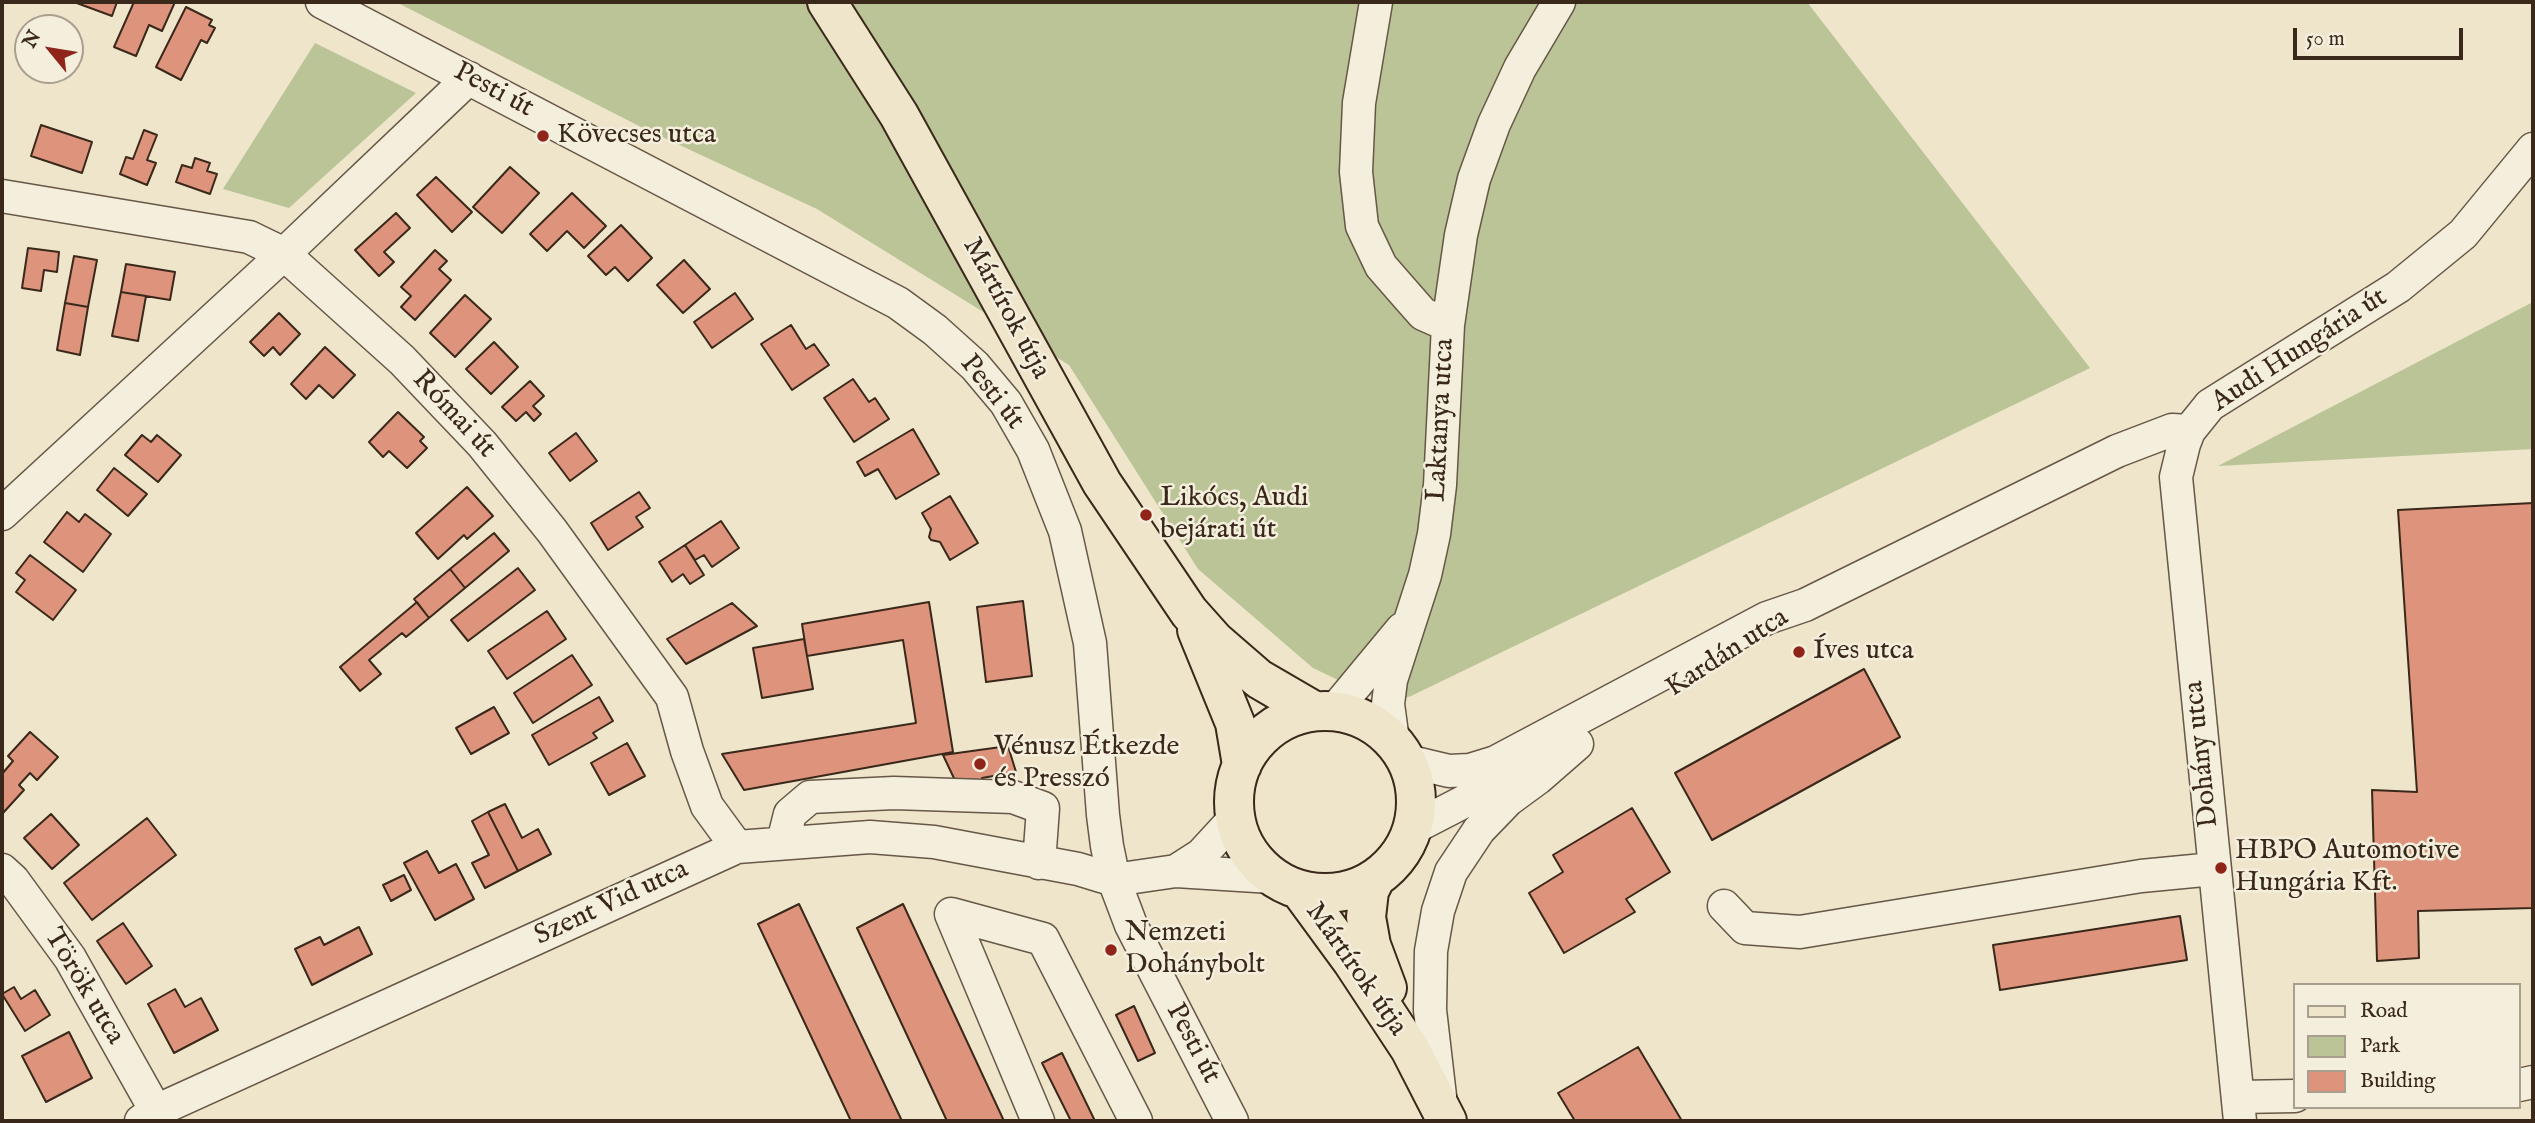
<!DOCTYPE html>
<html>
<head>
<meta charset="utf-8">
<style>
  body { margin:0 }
  #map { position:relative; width:2535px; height:1123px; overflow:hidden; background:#eee5cb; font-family:"IM FELL English",serif }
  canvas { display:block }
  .frame { position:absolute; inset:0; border:4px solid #3a281a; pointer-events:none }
  .legend { position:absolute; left:2293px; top:983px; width:228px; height:126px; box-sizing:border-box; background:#f4eedd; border:2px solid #aa9f8f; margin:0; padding:9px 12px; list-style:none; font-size:21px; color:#3a281a }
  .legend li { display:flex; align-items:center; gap:14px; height:35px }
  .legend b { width:35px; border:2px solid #aa9f8f }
  .north { position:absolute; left:14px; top:14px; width:70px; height:70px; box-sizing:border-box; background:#f4eedd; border:2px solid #aa9f8f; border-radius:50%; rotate:300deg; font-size:19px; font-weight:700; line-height:28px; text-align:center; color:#3a281a }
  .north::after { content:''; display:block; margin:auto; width:24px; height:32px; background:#8f2418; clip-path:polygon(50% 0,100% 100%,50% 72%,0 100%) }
  .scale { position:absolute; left:2293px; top:28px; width:170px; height:32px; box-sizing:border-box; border:4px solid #3a281a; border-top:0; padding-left:9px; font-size:21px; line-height:24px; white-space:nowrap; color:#3a281a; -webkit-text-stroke:5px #f4eedd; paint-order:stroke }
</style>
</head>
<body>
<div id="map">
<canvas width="2535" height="1123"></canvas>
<div class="frame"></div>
<ul class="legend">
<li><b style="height:9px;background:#eee5cb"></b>Road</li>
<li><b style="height:19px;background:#bac496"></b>Park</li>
<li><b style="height:19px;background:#de947c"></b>Building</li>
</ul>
<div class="north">N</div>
<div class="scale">50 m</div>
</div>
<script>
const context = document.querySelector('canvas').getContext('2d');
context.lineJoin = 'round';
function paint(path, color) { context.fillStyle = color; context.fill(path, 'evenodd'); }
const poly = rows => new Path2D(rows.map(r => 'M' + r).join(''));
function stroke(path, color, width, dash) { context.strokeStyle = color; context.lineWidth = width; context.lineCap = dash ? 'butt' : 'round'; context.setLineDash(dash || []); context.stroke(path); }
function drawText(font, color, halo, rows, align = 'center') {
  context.font = font + ' "IM FELL English",serif'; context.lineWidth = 5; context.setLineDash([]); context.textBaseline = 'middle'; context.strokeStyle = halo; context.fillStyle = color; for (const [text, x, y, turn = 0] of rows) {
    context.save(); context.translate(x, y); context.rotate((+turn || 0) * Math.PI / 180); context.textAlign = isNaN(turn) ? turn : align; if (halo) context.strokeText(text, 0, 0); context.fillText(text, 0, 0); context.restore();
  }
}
paint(poly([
  [396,2,1807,2,2090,368,1411,696,1388,704,1313,668,1198,569,1069,365,817,209,643,128],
  [315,43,416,93,289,208,223,189],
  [2533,302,2533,449,2218,466]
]), '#bac496');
const building = poly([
  [74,2,117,2,112,16,74,2],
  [134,2,175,2,162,31,149,25,136,56,114,47,134,2],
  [186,7,212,20,209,25,215,28,207,43,201,40,181,80,156,67,186,7],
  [41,125,92,142,82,173,31,156,41,125],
  [144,130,157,135,147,160,156,163,147,185,120,174,126,157,133,159,144,130],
  [195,158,210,163,207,171,217,174,210,194,176,182,182,165,192,168,195,158],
  [510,167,539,193,502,233,473,207,510,167],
  [436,177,472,212,452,232,417,195,436,177],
  [572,193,606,226,584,248,567,231,547,251,530,234,572,193],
  [396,213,410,228,384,252,394,262,379,276,355,250,396,213],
  [621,225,652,258,628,281,615,267,606,275,588,256,621,225],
  [28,248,59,252,57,272,44,270,41,291,22,288,28,248],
  [435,250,447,261,439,269,451,280,415,320,401,307,411,296,401,287,435,250],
  [74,256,97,260,88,307,65,303,74,256],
  [684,260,710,289,683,313,657,285,684,260],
  [126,264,175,272,170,300,121,292,126,264],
  [121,292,146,296,138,341,112,336,121,292],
  [735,293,753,319,712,348,694,322,735,293],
  [465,295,491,319,455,357,430,333,465,295],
  [65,303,88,307,80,355,57,350,65,303],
  [279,313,300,334,280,355,273,347,264,356,250,342,279,313],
  [791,325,806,349,814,344,829,365,792,390,761,344,791,325],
  [494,342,518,367,491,394,466,369,494,342],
  [325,347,355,375,333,398,319,385,306,399,291,384,325,347],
  [853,379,869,402,875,398,889,419,854,442,824,398,853,379],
  [530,381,544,396,533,406,541,414,534,421,526,412,516,421,502,407,530,381],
  [398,412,424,437,420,441,427,448,407,468,389,451,383,457,369,442,398,412],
  [913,429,939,474,896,499,878,469,865,476,857,462,913,429],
  [576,433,597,461,570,481,549,453,576,433],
  [142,435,151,442,157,435,181,455,158,482,125,455,142,435],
  [114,468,147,494,128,516,97,490,114,468],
  [467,487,493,516,467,539,464,535,438,559,416,533,467,487],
  [639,492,650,508,636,517,643,527,608,550,591,523,639,492],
  [950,496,978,543,950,560,940,542,931,540,929,537,931,529,922,513,950,496],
  [2533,503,2533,908,2418,911,2419,958,2377,961,2372,790,2417,792,2398,510,2533,503],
  [67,512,79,522,85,514,111,534,83,572,44,542,67,512],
  [721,521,739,548,712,567,704,555,695,560,685,545,721,521],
  [494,533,509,551,465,588,450,569,494,533],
  [685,545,704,575,690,584,683,574,672,582,659,562,685,545],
  [30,555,76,590,53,620,16,592,25,580,16,573,30,555],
  [518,568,535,590,468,641,451,620,518,568],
  [450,569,465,588,429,618,414,599,450,569],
  [1023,601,1032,676,986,682,977,607,1023,601],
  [417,602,429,618,406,637,402,633,369,660,381,674,360,691,340,667,417,602],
  [929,602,953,752,744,790,722,754,916,723,903,640,807,656,802,624,929,602],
  [732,603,757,626,686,664,667,639,732,603],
  [547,611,566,639,507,679,488,651,547,611],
  [804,639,813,689,762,698,753,648,804,639],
  [572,655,592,685,533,723,514,693,572,655],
  [1864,669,1900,737,1712,840,1675,773,1864,669],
  [599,697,613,721,593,733,597,738,549,765,532,735,599,697],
  [494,707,509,733,471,754,456,728,494,707],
  [30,732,58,757,37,780,30,773,19,785,24,790,3,813,2,774,13,761,8,756,30,732],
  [627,743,645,776,609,795,591,763,627,743],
  [1008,746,1016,772,982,778,983,787,960,791,943,755,1008,746],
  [505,804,522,838,538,829,551,854,518,871,488,812,505,804],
  [1632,808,1670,872,1626,899,1635,912,1564,953,1529,893,1563,872,1553,855,1632,808],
  [488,812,518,871,485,888,472,863,489,855,472,821,488,812],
  [51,814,79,845,52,869,24,838,51,814],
  [147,818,176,855,92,920,64,883,147,818],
  [427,851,439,873,456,864,474,899,435,920,404,863,427,851],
  [404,875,411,890,391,901,383,885,404,875],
  [799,904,902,1121,851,1121,758,924,799,904],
  [903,904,1004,1121,947,1121,857,928,903,904],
  [2180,916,2187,960,2000,990,1993,945,2180,916],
  [123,923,152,966,126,984,97,941,123,923],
  [359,927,372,954,312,985,295,949,320,937,324,945,359,927],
  [14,987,21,999,35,990,50,1015,25,1031,2,994,14,987],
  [175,989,185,1007,201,998,218,1030,174,1053,148,1004,175,989],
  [1134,1006,1155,1053,1138,1061,1116,1015,1134,1006],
  [69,1032,92,1078,46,1102,22,1056,69,1032],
  [1638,1047,1682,1121,1575,1121,1558,1093,1638,1047],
  [1062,1053,1095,1121,1071,1121,1042,1063,1062,1053]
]);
paint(building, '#de947c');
stroke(building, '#3a281a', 2);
const minor = poly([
  [322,2,898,303,935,330,975,366,1006,403,1033,450,1065,531,1090,643,1103,815,1107,846,1114,880,1131,925,1232,1121],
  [1376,2,1359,103,1356,172,1362,226,1381,266,1408,297,1423,314,1448,325],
  [2,196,249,237,284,254,402,360,482,444,552,531,672,697,687,751,707,806,737,847],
  [2,514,284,254,469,78],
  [1334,711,1402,629],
  [1393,741,1388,704,1391,680,1425,575,1434,534,1440,485,1448,325,1461,235,1474,179,1494,124,1520,68,1559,2],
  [1407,761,1449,771,1470,770,1496,762,1767,618,1805,605,2117,451,2172,430,2189,431],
  [1413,828,1533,766],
  [783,842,790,814,810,797,894,793,1013,797,1043,808,1039,863],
  [2,870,13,880,70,958,156,1111],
  [1176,871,1201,855,1235,818],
  [1724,906,1745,928,1800,932,2141,876,2214,869],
  [2519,1085,2533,1082],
  [1440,1096,1430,1010,1431,951,1438,911,1451,872,1479,830,1508,800,1538,778,1577,744],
  [2238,1097,2295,1096],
  [141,1121,156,1111,737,847,870,837,934,842,1078,869,1114,880,1176,871,1272,877],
  [1038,1121,951,914,1043,939,1136,1121],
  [2240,1121,2176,477,2184,444,2189,431,2210,405,2398,287,2463,234,2533,149]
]);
const major = poly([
  [827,2,899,115,1102,483,1189,612,1214,640,1259,679,1314,711],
  [1197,630,1235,723,1242,765],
  '1234 802a91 91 0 1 1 182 0a91 91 0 1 1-182 0Z',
  [1375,879,1369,891,1366,917,1371,945,1387,988],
  [1300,890,1352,961,1410,1049,1447,1121]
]);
stroke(minor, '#675746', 35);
stroke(major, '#3a281a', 42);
stroke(minor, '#f4eedd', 32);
stroke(major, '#eee5cb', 38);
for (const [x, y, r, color] of [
  [543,136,7,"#8f2418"],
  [1146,515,7,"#8f2418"],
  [1799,652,7,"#8f2418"],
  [980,764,7,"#8f2418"],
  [2221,868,7,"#8f2418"],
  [1111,950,7,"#8f2418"]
]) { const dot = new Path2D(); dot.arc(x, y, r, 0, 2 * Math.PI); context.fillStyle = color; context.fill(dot); stroke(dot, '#f4eedd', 2.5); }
drawText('28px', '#3a281a', '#f4eedd', [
  ["Pesti út",493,91,28],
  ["Mártírok útja",1005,309,62],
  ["Audi Hungária út",2300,351,-33],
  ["Pesti út",991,393,52],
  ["Római út",453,415,47],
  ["Laktanya utca",1442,420,-87],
  ["Kardán utca",1728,654,-33],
  ["Dohány utca",2203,754,-96],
  ["Szent Vid utca",612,904,-25],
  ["Mártírok útja",1355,970,55],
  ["Török utca",83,987,59],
  ["Pesti út",1192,1044,62]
]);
drawText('28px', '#3a281a', '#f4eedd', [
  ["Kövecses utca",557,136],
  ["Likócs, Audi",1160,499],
  ["bejárati út",1160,531],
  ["Íves utca",1813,652],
  ["Vénusz Étkezde",994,748],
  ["és Presszó",994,780],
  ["HBPO Automotive",2235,852],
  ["Hungária Kft.",2235,884],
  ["Nemzeti",1125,934],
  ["Dohánybolt",1125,966]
], 'left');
</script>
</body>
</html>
